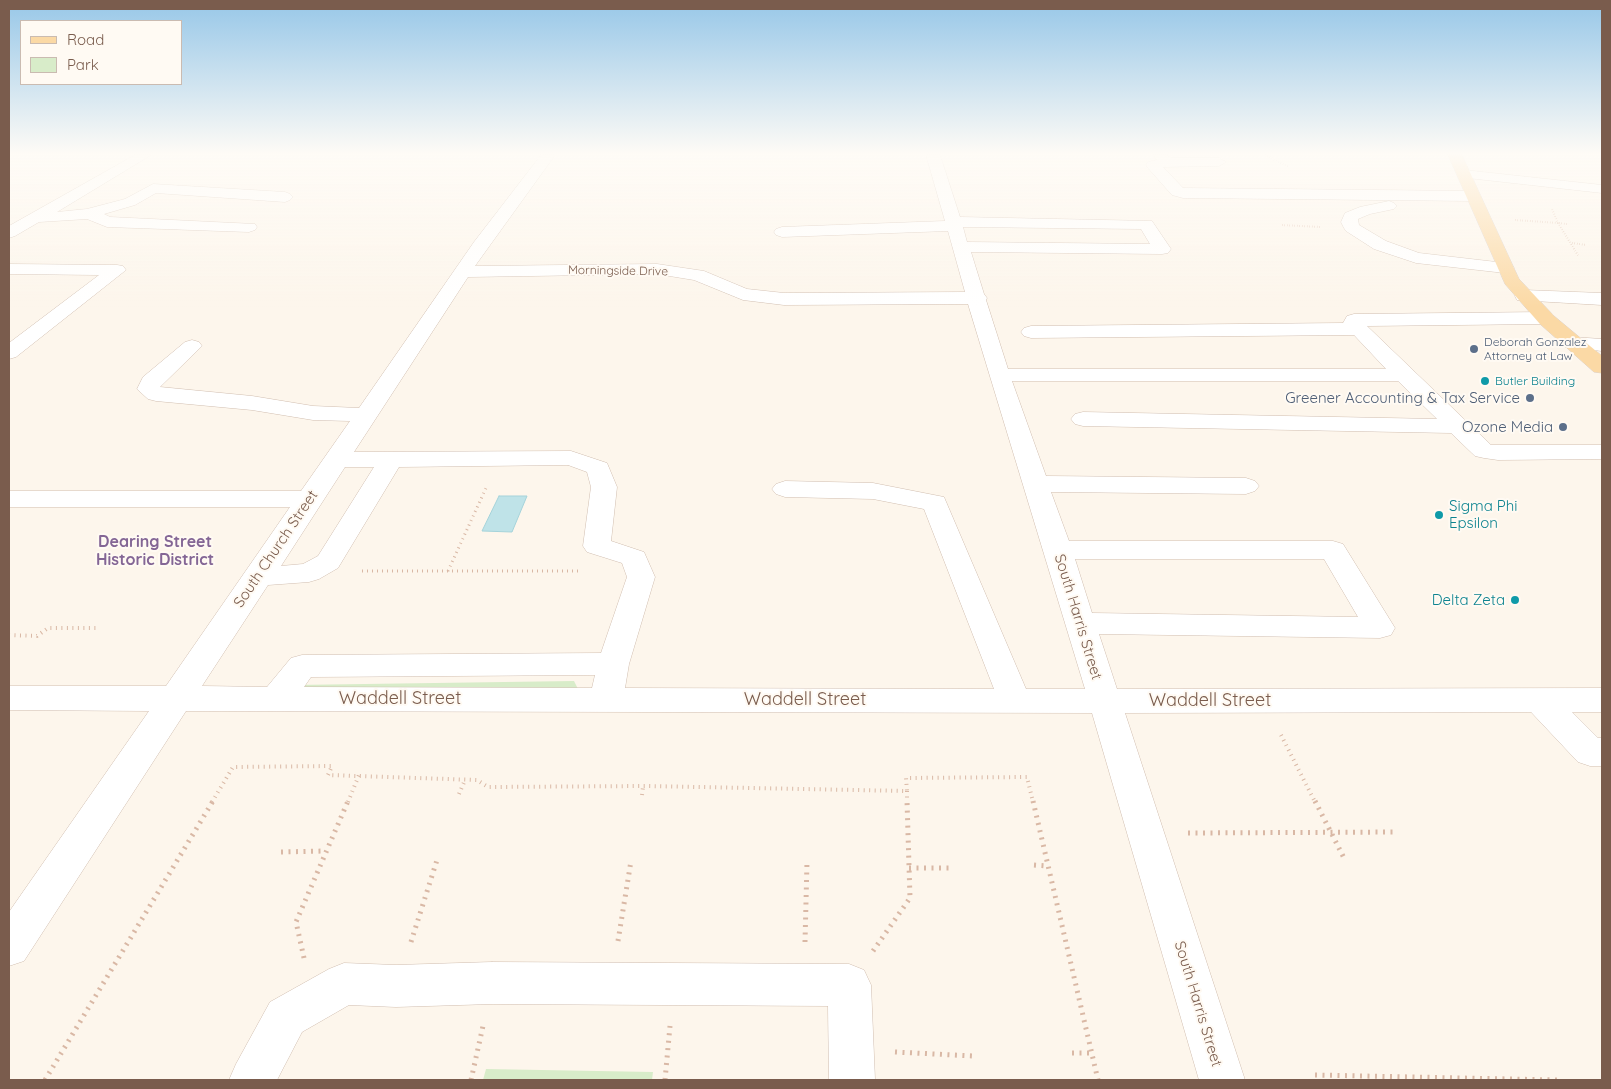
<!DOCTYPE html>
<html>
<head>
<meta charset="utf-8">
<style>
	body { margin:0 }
	#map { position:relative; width:1611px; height:1089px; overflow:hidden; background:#fdf6ec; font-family:Quicksand,sans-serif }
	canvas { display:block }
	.frame { position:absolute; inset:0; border:10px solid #7a5c4d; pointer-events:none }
	.legend { position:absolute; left:20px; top:20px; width:162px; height:65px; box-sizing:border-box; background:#fffaf3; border:1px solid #cabbb1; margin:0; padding:6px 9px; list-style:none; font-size:15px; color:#7a5c4d }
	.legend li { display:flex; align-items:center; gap:10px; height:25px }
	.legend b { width:25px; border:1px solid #cabbb1 }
</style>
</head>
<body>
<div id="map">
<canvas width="1611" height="1089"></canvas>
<div class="frame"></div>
<ul class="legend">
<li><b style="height:6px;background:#fbd9a5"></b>Road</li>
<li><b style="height:14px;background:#d8ecc9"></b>Park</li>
</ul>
</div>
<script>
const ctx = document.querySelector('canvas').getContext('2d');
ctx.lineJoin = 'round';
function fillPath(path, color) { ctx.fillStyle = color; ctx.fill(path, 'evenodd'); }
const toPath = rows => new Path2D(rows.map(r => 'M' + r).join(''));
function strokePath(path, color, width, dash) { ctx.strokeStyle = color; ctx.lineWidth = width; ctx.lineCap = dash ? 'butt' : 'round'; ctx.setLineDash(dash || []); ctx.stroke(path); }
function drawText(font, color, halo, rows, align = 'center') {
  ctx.font = font + ' Quicksand,sans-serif'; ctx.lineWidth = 4; ctx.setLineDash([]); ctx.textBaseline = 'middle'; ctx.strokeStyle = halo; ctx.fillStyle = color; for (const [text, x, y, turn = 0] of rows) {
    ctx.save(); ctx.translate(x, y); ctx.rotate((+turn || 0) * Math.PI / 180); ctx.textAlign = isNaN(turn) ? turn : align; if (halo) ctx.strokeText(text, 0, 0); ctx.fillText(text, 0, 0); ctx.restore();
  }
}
fillPath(toPath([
	[574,681,578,689,288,691,295,685],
	[486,1069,653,1072,652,1080,483,1080]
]), '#d8ecc9');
const water = toPath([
	[499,496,527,496,512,532,482,531,499,496]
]);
fillPath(water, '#bfe3e8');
strokePath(water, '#a5d3da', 1);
const minor = toPath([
	[135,155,151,155,57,212,87,209,125,199,153,184,285,192,290,194,293,197,290,200,285,202,156,193,135,205,104,214,110,217,255,224,257,227,255,230,249,232,107,227,87,219,39,222,15,236,9,238,9,226,135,155],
	[541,155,555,155,475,266,657,264,704,271,747,289,784,293,965,292,948,231,782,237,776,235,774,232,776,229,782,227,945,221,926,155,940,155,960,217,1152,221,1171,249,1168,253,1162,254,971,252,984,294,987,298,986,300,1008,369,1386,369,1354,335,1031,338,1024,336,1021,332,1024,328,1031,326,1343,323,1347,316,1354,314,1545,312,1552,314,1555,318,1552,322,1545,324,1367,326,1491,445,1602,445,1602,459,1498,460,1484,458,1475,456,1451,433,1083,426,1075,424,1071,419,1075,414,1083,412,1437,419,1398,381,1012,381,1046,476,1246,478,1255,481,1259,486,1255,491,1246,494,1051,492,1069,541,1333,541,1343,544,1395,628,1391,635,1380,638,1099,634,1117,689,1602,688,1602,712,1572,712,1598,738,1602,738,1602,766,1590,766,1578,762,1531,712,1125,713,1245,1080,1199,1080,1092,713,186,711,24,961,9,966,9,912,149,711,9,710,9,686,166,686,290,507,9,507,9,491,301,491,350,421,313,420,252,410,156,401,148,399,137,389,143,377,185,342,192,340,199,342,202,346,160,387,252,396,313,406,359,408,474,242,541,155],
	[963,227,1141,229,1150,244,967,242,963,227],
	[657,274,694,280,743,300,784,305,968,304,1085,689,1026,689,944,497,873,483,785,481,776,484,772,489,776,494,785,497,873,499,924,509,994,689,625,688,629,664,655,577,644,552,611,541,617,487,607,463,571,451,354,452,468,277,657,274],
	[568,465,587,472,591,487,583,546,587,552,622,563,627,577,601,653,302,655,291,658,267,687,202,686,268,585,309,582,319,579,338,568,399,467,568,465],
	[345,467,374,467,318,556,303,564,281,566,345,467],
	[1075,559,1324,559,1358,617,1092,613,1075,559],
	[595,675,592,688,304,687,311,677,595,675],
	[1153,155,1167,155,1171,158,1219,158,1226,162,1219,166,1163,167,1183,188,1473,191,1478,193,1481,196,1478,199,1473,201,1183,198,1172,195,1148,168,1146,165,1148,162,1157,160,1153,155],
	[1464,170,1602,185,1602,193,1459,177,1457,174,1459,171,1464,170],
	[1389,201,1394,203,1397,206,1394,209,1370,214,1358,219,1359,225,1386,241,1419,253,1505,263,1511,264,1514,268,1511,272,1505,273,1416,263,1374,249,1346,231,1344,228,1341,222,1345,213,1360,207,1389,201],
	[9,264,117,265,123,266,126,270,16,357,9,359,9,343,99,275,9,274,9,264],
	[1524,290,1602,293,1602,305,1517,300,1515,296,1517,292,1524,290],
	[1572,337,1602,339,1602,351,1565,347,1562,343,1565,339,1572,337],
	[492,962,849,964,864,970,871,985,875,1080,829,1080,828,1006,492,1004,396,1007,349,1005,302,1032,277,1080,229,1080,236,1064,270,1002,329,969,344,963,396,965,492,962]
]);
const major = toPath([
	[1448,155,1462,155,1519,279,1554,316,1602,356,1602,373,1594,372,1540,324,1505,284,1448,155]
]);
strokePath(minor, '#d1beb0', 1);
strokePath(major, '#dad1cd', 1);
strokePath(toPath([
	[1265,155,1289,167],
	[1515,220,1558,223,1552,209],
	[1558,223,1579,257],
	[1559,223,1567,224],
	[1282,225,1321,227],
	[1572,243,1586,245]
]), '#d9b8a5', 2, [0.5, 2]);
strokePath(toPath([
	[362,571,578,571],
	[448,571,486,488]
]), '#d9b8a5', 3, [1, 4]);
strokePath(toPath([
	[9,635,37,636,48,628,97,628],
	[1281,735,1315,802],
	[907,791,907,802],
	[459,794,465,780],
	[642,795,643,787],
	[212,802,233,767,332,766,328,775,477,780,488,787,647,786,907,791,906,778,1027,777,1033,802],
	[348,802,359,775]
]), '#d9b8a5', 4, [1, 4.5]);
strokePath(toPath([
	[1033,801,1098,1080],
	[1315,801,1344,858],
	[1188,833,1396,832],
	[281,852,325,851],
	[1034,865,1048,866],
	[909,868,951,868],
	[618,941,631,861],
	[411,942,437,860],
	[805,942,807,862],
	[873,951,910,898,907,801],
	[304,958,296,922,348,801],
	[895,1052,974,1056],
	[1072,1053,1092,1053],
	[1315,1075,1557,1080],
	[45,1080,213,801],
	[471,1080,483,1026],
	[665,1080,670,1026]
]), '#d9b8a5', 5, [2, 5.5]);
fillPath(minor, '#fff');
fillPath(major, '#fbd9a5');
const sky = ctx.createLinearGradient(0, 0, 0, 307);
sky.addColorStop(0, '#97c7e8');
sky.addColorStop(0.5, '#fefbf6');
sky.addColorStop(1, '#fefbf600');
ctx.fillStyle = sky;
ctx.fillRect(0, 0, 1611, 307);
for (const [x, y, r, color] of [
	[1474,349,5,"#5c6f8a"],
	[1485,381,5,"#0f9aa8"],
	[1530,398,5,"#5c6f8a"],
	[1563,427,5,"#5c6f8a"],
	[1439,515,5,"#0f9aa8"],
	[1515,600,5,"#0f9aa8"]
]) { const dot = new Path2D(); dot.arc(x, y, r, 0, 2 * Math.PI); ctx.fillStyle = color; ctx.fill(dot); strokePath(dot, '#fffaf3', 2); }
drawText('12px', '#7a5c4d', '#fffaf3', [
	["Morningside Drive",618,271,1]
]);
drawText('12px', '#4e5e75', '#fffaf3', [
	["Deborah Gonzalez",1484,342],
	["Attorney at Law",1484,356]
], 'left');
drawText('12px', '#0d838f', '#fffaf3', [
	["Butler Building",1495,381]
], 'left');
drawText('15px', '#4e5e75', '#fffaf3', [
	["Greener Accounting & Tax Service",1520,398],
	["Ozone Media",1553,427]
], 'right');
drawText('15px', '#0d838f', '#fffaf3', [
	["Sigma Phi",1449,506],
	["Epsilon",1449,523],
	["Delta Zeta",1505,600,"right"]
], 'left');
drawText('15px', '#7a5c4d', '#fffaf3', [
	["South Church Street",276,549,-56],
	["South Harris Street",1078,617,73],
	["South Harris Street",1198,1004,73]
]);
drawText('bold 16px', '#846695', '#fffaf3', [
	["Dearing Street",155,542],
	["Historic District",155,560]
]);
drawText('18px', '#7a5c4d', '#fffaf3', [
	["Waddell Street",400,699],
	["Waddell Street",805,700],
	["Waddell Street",1210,701]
]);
</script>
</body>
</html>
